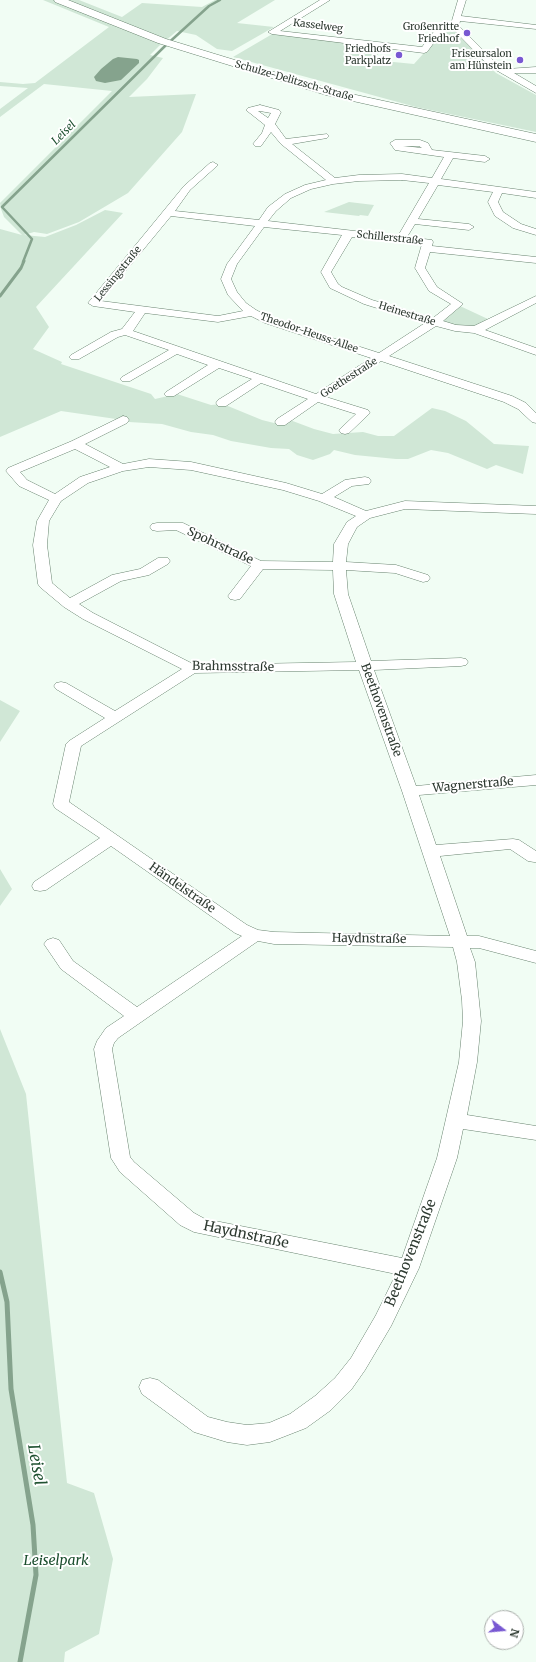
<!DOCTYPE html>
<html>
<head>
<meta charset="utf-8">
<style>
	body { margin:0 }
	#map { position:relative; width:536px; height:1662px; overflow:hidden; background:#f1fdf4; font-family:Merriweather,serif }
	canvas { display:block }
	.north { position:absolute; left:484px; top:1610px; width:40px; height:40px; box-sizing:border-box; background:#fff; border:1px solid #abb0ac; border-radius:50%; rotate:106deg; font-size:11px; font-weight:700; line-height:16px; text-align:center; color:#2d3930 }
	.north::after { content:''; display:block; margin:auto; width:14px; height:18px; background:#7858d2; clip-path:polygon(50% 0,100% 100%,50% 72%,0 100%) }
</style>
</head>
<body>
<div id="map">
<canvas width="536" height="1662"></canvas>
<div class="north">N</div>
</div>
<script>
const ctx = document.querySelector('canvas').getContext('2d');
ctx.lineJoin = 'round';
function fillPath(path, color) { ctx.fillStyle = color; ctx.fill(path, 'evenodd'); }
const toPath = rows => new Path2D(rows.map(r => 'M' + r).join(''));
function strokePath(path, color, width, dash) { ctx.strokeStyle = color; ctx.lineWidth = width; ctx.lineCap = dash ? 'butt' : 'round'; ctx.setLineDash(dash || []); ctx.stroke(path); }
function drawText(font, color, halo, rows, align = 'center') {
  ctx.font = font + ' Merriweather,serif'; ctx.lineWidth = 4; ctx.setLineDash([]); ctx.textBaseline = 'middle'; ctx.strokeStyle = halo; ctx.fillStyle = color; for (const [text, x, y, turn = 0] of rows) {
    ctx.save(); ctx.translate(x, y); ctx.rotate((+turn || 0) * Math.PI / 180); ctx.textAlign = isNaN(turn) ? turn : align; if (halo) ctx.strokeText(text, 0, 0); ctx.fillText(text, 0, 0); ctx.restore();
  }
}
fillPath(toPath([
	[43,0,79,0,122,17,142,3,202,7,215,0,275,0,237,23,274,27,232,51,217,49,196,35,177,31,159,46,150,55,163,58,147,79,129,97,196,94,182,132,128,193,79,222,47,234,34,232,24,235,45,237,76,225,105,210,123,213,36,307,49,327,33,349,62,362,61,364,151,394,155,399,177,394,211,405,223,404,262,420,274,423,290,420,314,429,333,434,363,432,378,436,394,436,432,408,445,411,466,421,494,444,529,446,523,474,496,465,487,469,448,453,431,450,408,459,396,459,355,455,334,450,330,454,313,460,297,455,289,449,271,448,231,441,213,435,191,432,162,424,129,422,123,420,61,411,0,437,0,229,22,235,4,217,1,209,0,203,112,91,44,84,0,117,0,109,28,88,0,86,0,82,23,84,35,83,109,27],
	[444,28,452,29,496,73,536,95,536,132,416,107,233,57,274,33,385,46,373,60,414,64,423,54,427,52],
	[349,202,374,205,368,216,360,215,359,216,324,212],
	[460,306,490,320,479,325,467,327,453,326,441,321],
	[0,700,20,711,0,742],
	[0,869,12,889,0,906],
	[0,1029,26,1094,67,1483,94,1493,113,1559,99,1634,65,1652,64,1662,0,1662]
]), '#d0e7d6');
fillPath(toPath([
	[118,57,137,59,139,60,139,63,121,80,105,83,96,81,94,77,101,69,113,59]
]), '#85a38d');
strokePath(toPath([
	[23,262,32,239,2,207,164,47,209,6,220,0]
]), '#85a38d', 2.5);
strokePath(toPath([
	[0,296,21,268,24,261]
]), '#85a38d', 3);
strokePath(toPath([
	[0,1272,7,1302,11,1389,33,1525,36,1575,20,1662]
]), '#85a38d', 5);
const minor = toPath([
	[320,0,330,0,280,31,422,47,439,25,451,24,458,0,466,0,461,16,536,25,536,29,460,21,459,26,495,62,507,69,536,67,536,73,514,73,536,86,536,93,489,66,453,29,444,29,427,52,424,53,272,34,268,32,320,0],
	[260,105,279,110,281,112,275,124,286,139,327,134,329,136,327,138,292,144,335,178,359,175,402,174,432,178,444,157,395,150,390,143,395,140,420,140,428,143,432,150,485,156,490,159,485,162,453,158,441,179,536,192,536,198,502,193,498,202,503,212,521,224,536,229,536,235,513,228,495,216,488,202,493,192,438,185,418,219,469,224,474,227,469,230,415,224,407,237,432,240,433,242,432,246,536,257,536,263,430,252,425,268,437,287,463,304,443,321,456,325,474,326,536,296,536,303,485,330,536,348,536,355,474,333,455,331,436,326,389,356,512,396,526,403,536,413,536,423,532,422,518,409,504,402,381,361,326,397,368,410,370,413,349,433,345,434,341,433,339,430,356,414,318,402,285,425,277,425,275,422,277,419,308,399,261,383,226,406,218,406,216,403,218,400,252,379,219,368,174,396,166,396,164,394,166,392,208,365,177,354,130,381,122,381,120,379,122,377,169,350,125,335,118,337,79,359,71,359,69,357,71,355,111,332,122,329,135,312,93,306,88,303,184,186,210,163,213,162,218,165,190,190,175,211,259,220,268,207,285,194,305,185,326,180,281,144,271,132,261,146,255,146,253,144,262,133,265,125,246,110,248,108,260,105],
	[258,111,260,111,271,113,268,118,258,111],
	[403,146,419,146,422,148,403,146],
	[402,180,429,183,398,236,268,221,276,211,291,198,311,189,333,184,359,181,402,180],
	[171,216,255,226,227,264,221,279,228,295,243,311,218,316,101,301,171,216],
	[264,227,342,235,321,272,330,288,364,304,425,323,379,353,273,319,256,310,246,303,237,292,231,279,237,264,264,227],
	[352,237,422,244,415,268,429,291,451,304,433,318,372,300,342,287,338,284,331,272,352,237],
	[145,313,218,322,251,316,265,323,371,358,316,394,133,331,145,313],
	[123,416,127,417,129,420,127,423,85,444,123,464,149,459,191,462,286,483,322,494,345,480,365,477,369,478,371,481,369,484,352,486,334,497,366,511,405,501,536,506,536,514,405,509,370,518,357,527,348,544,346,562,396,565,428,575,430,578,428,581,423,582,395,573,346,570,348,594,371,661,461,658,466,659,468,662,466,665,461,666,374,670,416,786,536,775,536,785,419,795,436,845,513,839,519,840,536,851,536,862,534,862,528,861,510,849,440,856,467,936,479,936,536,951,536,963,479,948,470,948,475,962,481,1021,477,1062,467,1115,536,1126,536,1140,463,1129,457,1158,419,1268,391,1326,365,1370,351,1390,331,1410,306,1428,270,1442,247,1445,227,1442,194,1432,142,1394,139,1387,142,1380,150,1378,158,1380,208,1417,227,1422,247,1425,269,1423,290,1414,315,1396,335,1378,351,1358,376,1315,396,1274,194,1232,180,1225,120,1172,111,1158,94,1049,97,1041,106,1028,124,1016,61,969,44,944,47,940,53,938,59,940,73,961,137,1007,242,936,235,933,111,846,46,890,40,891,34,890,32,886,34,882,100,838,55,808,53,804,66,744,69,741,105,718,56,689,54,686,56,683,61,682,66,683,115,711,182,669,83,619,64,607,40,587,38,584,33,545,37,521,49,500,19,486,6,471,8,468,72,441,123,416],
	[75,449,110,467,80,477,55,494,27,480,20,472,75,449],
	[149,467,191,470,283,490,319,501,356,516,347,522,334,544,333,562,261,561,183,523,157,523,152,524,150,527,152,530,157,531,176,530,251,566,228,596,230,599,235,600,240,599,263,569,333,570,334,594,356,662,195,665,93,613,79,604,121,581,149,575,168,564,170,561,168,558,158,558,140,569,112,575,70,598,52,583,47,545,49,521,61,501,88,483,123,471,149,467],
	[359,670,402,791,450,936,274,932,258,930,247,925,69,802,81,746,195,673,359,670],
	[258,941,274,944,453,947,457,962,462,1000,463,1021,459,1062,437,1158,402,1258,205,1219,194,1213,134,1162,130,1157,112,1049,114,1043,118,1038,258,941]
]);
const major = toPath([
	[54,0,68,0,166,39,333,90,536,134,536,142,326,95,158,43,55,2,54,0]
]);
strokePath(minor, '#68836f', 1);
strokePath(major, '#68836f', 1);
fillPath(minor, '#fff');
fillPath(major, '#fff');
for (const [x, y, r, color] of [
	[467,33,4,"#7858d2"],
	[399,55,4,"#7858d2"],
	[520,60,4,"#7858d2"]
]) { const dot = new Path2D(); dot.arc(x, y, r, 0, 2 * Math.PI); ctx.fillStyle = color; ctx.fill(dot); strokePath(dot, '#fff', 1.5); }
drawText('10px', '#2d3930', '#fff', [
	["Kasselweg",318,26,7],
	["Schulze-Delitzsch-Straße",294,81,16],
	["Schillerstraße",390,238,6],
	["Lessingstraße",118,274,-51],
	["Heinestraße",407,314,17],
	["Theodor-Heuss-Allee",309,333,19],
	["Goethestraße",349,378,-33]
]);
drawText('10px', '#2d3930', '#fff', [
	["Großenritte",459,27],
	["Friedhof",459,39],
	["Friedhofs",391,49],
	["Parkplatz",391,61],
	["Friseursalon",512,54],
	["am Hünstein",512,66]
], 'right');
drawText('italic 11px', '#205232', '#fff', [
	["Leisel",64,133,-45]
]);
drawText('12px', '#2d3930', '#fff', [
	["Spohrstraße",220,546,25],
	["Brahmsstraße",233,667,1],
	["Beethovenstraße",381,710,70],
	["Wagnerstraße",473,785,-5],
	["Händelstraße",182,888,35],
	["Haydnstraße",369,939,1]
]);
drawText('14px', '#2d3930', '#fff', [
	["Haydnstraße",246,1235,12],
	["Beethovenstraße",411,1253,-68]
]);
drawText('italic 14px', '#1b4e2e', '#fff', [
	["Leiselpark",56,1561]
]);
drawText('italic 16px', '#205232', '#fff', [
	["Leisel",36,1465,80]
]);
</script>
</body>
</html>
